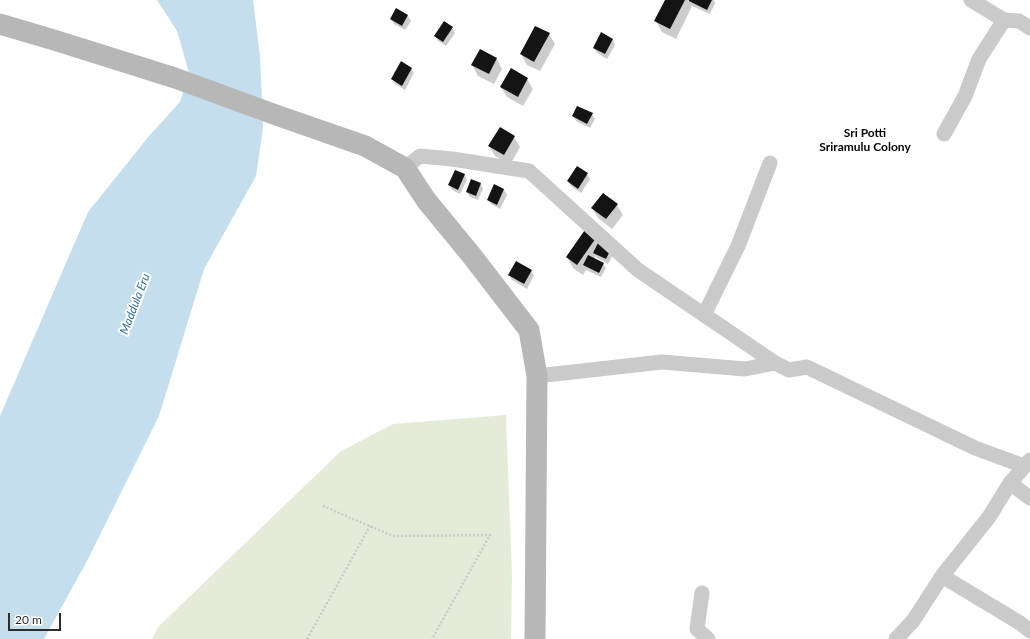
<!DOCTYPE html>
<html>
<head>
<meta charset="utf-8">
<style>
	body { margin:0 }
	#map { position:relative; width:1030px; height:639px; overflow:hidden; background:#fff; font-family:Lato,sans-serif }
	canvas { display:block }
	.scale { position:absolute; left:8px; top:613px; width:53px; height:18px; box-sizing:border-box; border:2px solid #2d2d2d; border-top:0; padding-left:5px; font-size:12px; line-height:14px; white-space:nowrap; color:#2d2d2d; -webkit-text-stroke:3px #fff; paint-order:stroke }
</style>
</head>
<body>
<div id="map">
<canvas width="1030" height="639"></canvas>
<div class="scale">20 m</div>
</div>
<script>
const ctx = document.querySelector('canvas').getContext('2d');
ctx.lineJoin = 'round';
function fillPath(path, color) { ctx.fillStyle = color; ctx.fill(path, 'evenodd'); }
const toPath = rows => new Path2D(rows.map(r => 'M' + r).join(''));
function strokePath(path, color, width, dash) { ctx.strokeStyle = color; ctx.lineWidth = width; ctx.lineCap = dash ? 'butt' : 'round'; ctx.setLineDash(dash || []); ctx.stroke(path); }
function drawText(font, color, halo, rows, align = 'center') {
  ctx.font = font + ' Lato,sans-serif'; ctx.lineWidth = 4; ctx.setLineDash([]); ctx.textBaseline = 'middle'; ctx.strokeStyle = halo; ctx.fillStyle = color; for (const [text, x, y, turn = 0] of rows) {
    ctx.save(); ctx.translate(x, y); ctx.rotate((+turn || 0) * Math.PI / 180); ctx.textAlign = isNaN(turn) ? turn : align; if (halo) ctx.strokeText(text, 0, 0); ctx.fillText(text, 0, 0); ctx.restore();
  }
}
fillPath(toPath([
	[506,415,512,575,511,639,152,639,158,627,341,451,393,424]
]), '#e4ecd9');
fillPath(toPath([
	[157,0,253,0,260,56,263,128,256,176,204,269,159,416,87,561,44,639,0,639,0,416,88,212,149,136,180,102,189,73,177,31]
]), '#c4deed');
fillPath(toPath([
	[667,0,714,0,715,3,710,14,692,6,676,39,662,32,656,21],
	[397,10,408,16,411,21,405,30,394,24,391,19],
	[452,28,455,33,446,46,438,41,435,36],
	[549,34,555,44,540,71,527,65,521,54],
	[602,34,613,40,615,45,607,59,597,53,594,48],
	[497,59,502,69,494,84,478,76,472,65],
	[411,68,414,73,405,90,395,84,392,79],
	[527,79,533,89,523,106,507,97,501,87],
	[592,114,595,119,590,128,576,121,573,116],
	[514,137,520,147,510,165,495,156,489,146],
	[577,167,587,174,590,179,581,193,571,186,568,181],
	[456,171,465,175,467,180,460,194,452,190,449,185],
	[472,180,481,184,483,189,478,200,470,197,467,192],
	[494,186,504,190,507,195,500,209,491,204,488,200],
	[617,205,623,215,612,229,598,218,592,208],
	[587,229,616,249,608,264,597,258,596,256,594,259,603,264,606,268,601,277,586,270,583,275,573,268,567,257],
	[531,271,534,275,527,289,512,280,509,275]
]), '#0003');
fillPath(toPath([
	[665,0,685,0,670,29,654,21],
	[689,0,712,0,707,10,689,1],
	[396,8,408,15,402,26,390,19],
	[444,21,453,27,443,42,434,36],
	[535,26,550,33,534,62,520,54],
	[601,32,613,39,605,54,593,48],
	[480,49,497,58,489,74,471,65],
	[401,61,412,68,402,86,391,79],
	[511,68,528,78,518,97,500,87],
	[577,106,593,113,587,124,572,116],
	[500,127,515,136,504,155,488,146],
	[577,166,588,173,578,189,567,181],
	[455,170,465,174,458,190,448,185],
	[471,179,481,183,476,196,466,192],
	[494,184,504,189,497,205,487,200],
	[603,193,618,204,606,219,591,208],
	[587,227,598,235,577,265,566,257],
	[601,237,614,243,606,259,593,253],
	[588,255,604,263,599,273,583,265],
	[516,261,532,270,524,284,508,275]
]), '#141414');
strokePath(toPath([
	[323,506,393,536,490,535,432,639],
	[307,639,370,526]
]), '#cacaca', 2.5, [2, 2]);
strokePath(toPath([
	[971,0,1004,20,1019,21,1030,28],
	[944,134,965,96,979,59,1004,20],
	[405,168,420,156,452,159,529,171,638,270,775,363,789,370,807,367,975,448,1024,466],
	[704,315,738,246,770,163],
	[537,376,662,362,745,369,775,363],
	[1010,483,1030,498],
	[942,576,1020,623,1030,631],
	[702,593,697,629,708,639],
	[896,639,913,621,942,576,989,517,1010,483,1030,460]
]), '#cacaca', 15);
strokePath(toPath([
	[0,24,54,40,175,78,276,115,365,146,405,168,426,200,472,256,529,330,537,376,535,639]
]), '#b7b7b7', 21);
drawText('bold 12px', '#000', '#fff', [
	["Sri Potti",865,133],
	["Sriramulu Colony",865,147]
]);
drawText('italic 12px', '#367293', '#fff', [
	["Maddula Eru",135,304,-69]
]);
</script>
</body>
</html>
